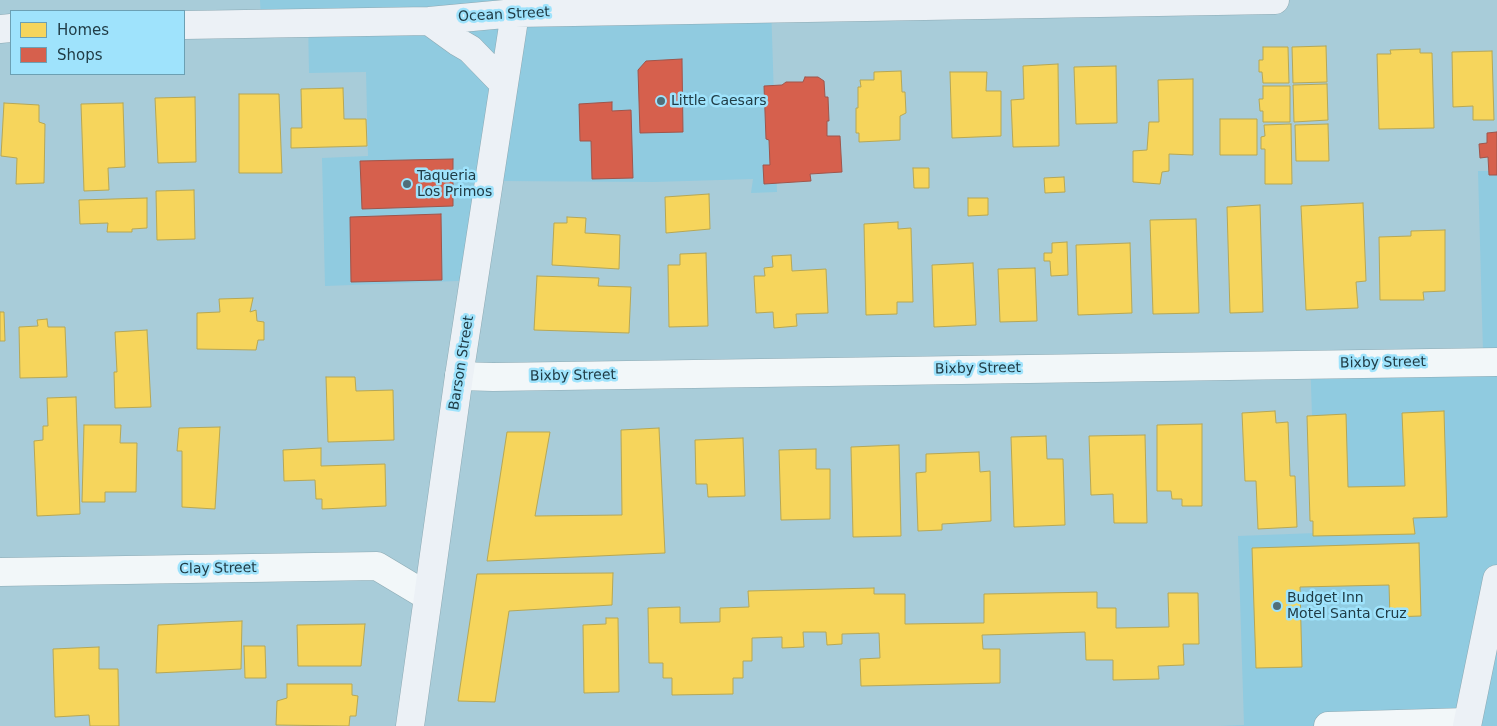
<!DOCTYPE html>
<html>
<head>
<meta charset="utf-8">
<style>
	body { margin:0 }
	#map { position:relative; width:1497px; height:726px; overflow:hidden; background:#a8ccd9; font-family:"DejaVu Sans",sans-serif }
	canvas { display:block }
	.legend { position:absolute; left:10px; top:10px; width:175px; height:65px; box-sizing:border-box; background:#9fe3fc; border:1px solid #6ca0b3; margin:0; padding:6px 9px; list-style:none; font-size:15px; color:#203c46 }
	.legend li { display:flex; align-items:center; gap:10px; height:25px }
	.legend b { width:25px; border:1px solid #6ca0b3 }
</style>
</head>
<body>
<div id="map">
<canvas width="1497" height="726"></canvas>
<ul class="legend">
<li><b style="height:14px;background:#f6d55c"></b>Homes</li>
<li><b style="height:14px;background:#d6604d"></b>Shops</li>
</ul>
</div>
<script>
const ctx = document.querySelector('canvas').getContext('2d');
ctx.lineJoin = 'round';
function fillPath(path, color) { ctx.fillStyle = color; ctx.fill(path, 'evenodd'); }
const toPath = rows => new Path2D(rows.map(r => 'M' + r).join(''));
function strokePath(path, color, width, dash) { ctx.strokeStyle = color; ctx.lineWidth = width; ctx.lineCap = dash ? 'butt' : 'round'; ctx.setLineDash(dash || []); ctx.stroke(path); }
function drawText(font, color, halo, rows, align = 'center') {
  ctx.font = font + ' "DejaVu Sans",sans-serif'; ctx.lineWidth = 5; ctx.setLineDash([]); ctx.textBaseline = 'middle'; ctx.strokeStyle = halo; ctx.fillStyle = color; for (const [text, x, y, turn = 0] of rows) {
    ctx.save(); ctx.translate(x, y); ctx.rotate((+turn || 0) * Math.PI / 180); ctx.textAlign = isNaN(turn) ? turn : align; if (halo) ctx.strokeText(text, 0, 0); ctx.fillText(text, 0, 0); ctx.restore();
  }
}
fillPath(toPath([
	[260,0,816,0,771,4,777,192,751,193,753,179,654,182,499,181,484,280,325,286,322,158,368,156,366,72,309,73,308,19,261,20],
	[1478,171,1497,171,1497,726,1219,726,1244,725,1238,536,1316,533,1310,357,1483,352]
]), '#90cbe0');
const homes = toPath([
	[1326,46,1327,82,1293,83,1292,47,1326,46],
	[1263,47,1288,47,1289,83,1263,83,1262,72,1259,72,1259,60,1263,60,1263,47],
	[1420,49,1420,53,1432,53,1434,128,1379,129,1377,54,1391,54,1390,50,1420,49],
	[1492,51,1494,120,1473,120,1473,106,1453,107,1452,52,1492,51],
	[1058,64,1059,146,1013,147,1011,100,1024,99,1023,66,1058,64],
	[1116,66,1117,123,1076,124,1074,67,1116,66],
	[901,71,902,92,905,92,906,113,900,116,900,140,859,142,859,133,856,133,856,108,858,108,858,87,861,87,860,80,874,80,874,72,901,71],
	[950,72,987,72,986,91,1001,91,1001,136,952,138,950,72],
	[1193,79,1193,155,1169,154,1169,171,1162,172,1160,184,1133,182,1133,151,1147,150,1149,122,1159,122,1158,80,1193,79],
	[1327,84,1328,120,1294,122,1293,85,1327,84],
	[1263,86,1290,86,1290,122,1263,122,1263,111,1260,111,1259,99,1263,99,1263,86],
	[343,88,344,119,366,119,367,146,291,148,291,128,302,128,301,89,343,88],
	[239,94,279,94,282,173,239,173,239,94],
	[195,97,196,162,158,163,155,98,195,97],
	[4,103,39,105,39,122,45,124,44,183,16,184,17,158,1,156,4,103],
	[123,103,125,167,108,168,109,190,84,191,81,104,123,103],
	[1220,119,1257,119,1257,155,1220,155,1220,119],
	[1291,124,1292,184,1265,184,1265,149,1261,149,1261,137,1265,136,1264,125,1291,124],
	[1328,124,1329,161,1296,161,1295,125,1328,124],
	[913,168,929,168,929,188,914,188,913,168],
	[1064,177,1065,192,1045,193,1044,178,1064,177],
	[194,190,195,239,157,240,156,191,194,190],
	[709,194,710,229,666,233,665,197,709,194],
	[147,198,147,228,132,229,132,232,107,232,108,223,80,224,79,200,147,198],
	[968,198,988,198,988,215,968,216,968,198],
	[1363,203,1366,281,1356,282,1358,308,1306,310,1301,206,1363,203],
	[1260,205,1263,312,1230,313,1227,207,1260,205],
	[567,217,586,218,585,233,620,235,619,269,552,265,554,223,567,223,567,217],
	[1196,219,1199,313,1153,314,1150,220,1196,219],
	[898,222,898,229,911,228,913,302,897,302,897,314,866,315,864,224,898,222],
	[1445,230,1445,291,1423,292,1424,300,1380,300,1379,237,1411,236,1411,231,1445,230],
	[1067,242,1068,275,1051,276,1050,261,1044,261,1044,253,1052,253,1052,243,1067,242],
	[1130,243,1132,313,1078,315,1076,245,1130,243],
	[706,253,708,326,669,327,668,265,680,265,680,254,706,253],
	[791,255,792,271,826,269,828,313,796,314,797,326,774,328,773,312,756,313,754,276,765,276,764,268,773,267,772,256,791,255],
	[973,263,976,325,934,327,932,265,973,263],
	[1035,268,1037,321,1000,322,998,269,1035,268],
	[537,276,599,278,598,286,631,287,629,333,534,330,537,276],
	[253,298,250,312,256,310,257,321,264,322,264,340,258,340,256,350,197,349,197,313,220,312,219,299,253,298],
	[0,312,4,312,5,341,0,341,0,312],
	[47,319,48,327,65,327,67,377,20,378,19,327,38,326,37,320,47,319],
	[147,330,151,407,115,408,114,372,117,372,115,332,147,330],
	[326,377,355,377,356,391,393,390,394,440,328,442,326,377],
	[76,397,80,514,37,516,34,441,43,440,43,426,48,426,47,398,76,397],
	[1275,411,1276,423,1288,422,1290,476,1295,476,1297,527,1258,529,1256,481,1245,481,1242,413,1275,411],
	[1444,411,1447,517,1413,518,1415,534,1313,536,1313,521,1310,521,1307,416,1346,414,1348,487,1405,486,1402,413,1444,411],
	[1202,424,1202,506,1182,506,1182,499,1172,499,1171,491,1157,491,1157,425,1202,424],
	[84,425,121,425,120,443,137,443,136,492,105,492,105,502,82,502,84,425],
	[220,427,215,509,182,507,182,451,177,451,179,428,220,427],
	[659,428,665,553,487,561,507,432,550,432,535,516,622,515,621,430,659,428],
	[1145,435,1147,523,1114,523,1113,494,1091,495,1089,436,1145,435],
	[1046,436,1047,459,1063,459,1065,525,1014,527,1011,437,1046,436],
	[743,438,745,496,708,497,707,484,696,484,695,440,743,438],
	[899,445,901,536,853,537,851,447,899,445],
	[321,448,321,466,385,464,386,506,322,509,322,499,316,499,315,480,284,481,283,450,321,448],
	[816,449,816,469,830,469,830,519,781,520,779,450,816,449],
	[979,452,980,472,990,471,991,521,942,524,942,530,918,531,916,473,926,472,926,454,979,452],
	[1419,543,1421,616,1390,617,1389,585,1300,587,1302,667,1256,668,1252,548,1419,543],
	[613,573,612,605,509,611,495,702,458,701,477,574,613,573],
	[874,588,874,594,905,594,905,624,984,623,984,594,1097,592,1097,608,1116,608,1116,628,1169,627,1168,593,1198,593,1199,644,1183,644,1184,665,1158,666,1159,679,1113,680,1113,660,1086,660,1085,632,982,635,983,649,1000,649,1000,683,861,686,860,659,880,658,879,633,842,634,842,644,827,645,826,632,803,632,804,647,782,648,782,637,752,638,752,661,743,661,743,678,733,678,733,694,672,695,672,678,663,678,663,663,649,663,648,608,680,607,680,623,720,622,720,608,749,607,748,591,874,588],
	[606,618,618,618,619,692,584,693,583,625,606,624,606,618],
	[242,621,241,669,156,673,158,625,242,621],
	[365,624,361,666,298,666,297,625,365,624],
	[244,646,265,646,266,678,245,678,244,646],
	[99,647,99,669,118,669,119,726,90,726,89,715,55,717,53,649,99,647],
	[287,684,352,684,352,695,358,696,356,716,350,716,349,726,276,725,277,701,287,698,287,684]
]);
fillPath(homes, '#f6d55c');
strokePath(homes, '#b6a755', 1);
const shops = toPath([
	[682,59,683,132,640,133,638,70,646,61,682,59],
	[805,77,818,77,824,81,825,97,828,97,829,121,827,121,827,136,840,136,842,172,810,174,811,181,764,184,763,165,770,165,769,140,766,139,764,86,782,85,786,82,803,82,805,77],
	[612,102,612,111,631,110,633,178,592,179,591,141,580,141,579,104,612,102],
	[1497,132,1497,175,1489,175,1488,157,1480,158,1479,144,1487,143,1487,133,1497,132],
	[453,159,453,206,362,209,360,161,453,159],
	[441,214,442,280,351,282,350,217,441,214]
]);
fillPath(shops, '#d6604d');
strokePath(shops, '#9f554b', 1);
const street = toPath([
	[459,376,493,377,1497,362],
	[0,572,377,566,427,596],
	[1328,726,1467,722]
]);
const secondary = toPath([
	[429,21,458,42,470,49,503,83],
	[184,25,429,21,515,13,1275,0],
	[0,29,11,28],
	[410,726,459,376,515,13],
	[1467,726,1497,579]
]);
strokePath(street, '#8ca9b3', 29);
strokePath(secondary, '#8ca9b3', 29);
strokePath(street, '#f2f7f9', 28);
strokePath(secondary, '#ecf1f6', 28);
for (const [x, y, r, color] of [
	[661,101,5,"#506e79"],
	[407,184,5,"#506e79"],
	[1277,606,5,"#506e79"]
]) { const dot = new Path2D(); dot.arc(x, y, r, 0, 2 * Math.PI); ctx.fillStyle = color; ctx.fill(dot); strokePath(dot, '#9fe3fc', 2); }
drawText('14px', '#203c46', '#9fe3fc', [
	["Ocean Street",504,15,-3],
	["Barson Street",462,363,-81],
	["Bixby Street",1383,363,-1],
	["Bixby Street",978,369,-1],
	["Bixby Street",573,376,-1],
	["Clay Street",218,569,-1]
]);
drawText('14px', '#203c46', '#9fe3fc', [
	["Little Caesars",671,101],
	["Taqueria",417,176],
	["Los Primos",417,192],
	["Budget Inn",1287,598],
	["Motel Santa Cruz",1287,614]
], 'left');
</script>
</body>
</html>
